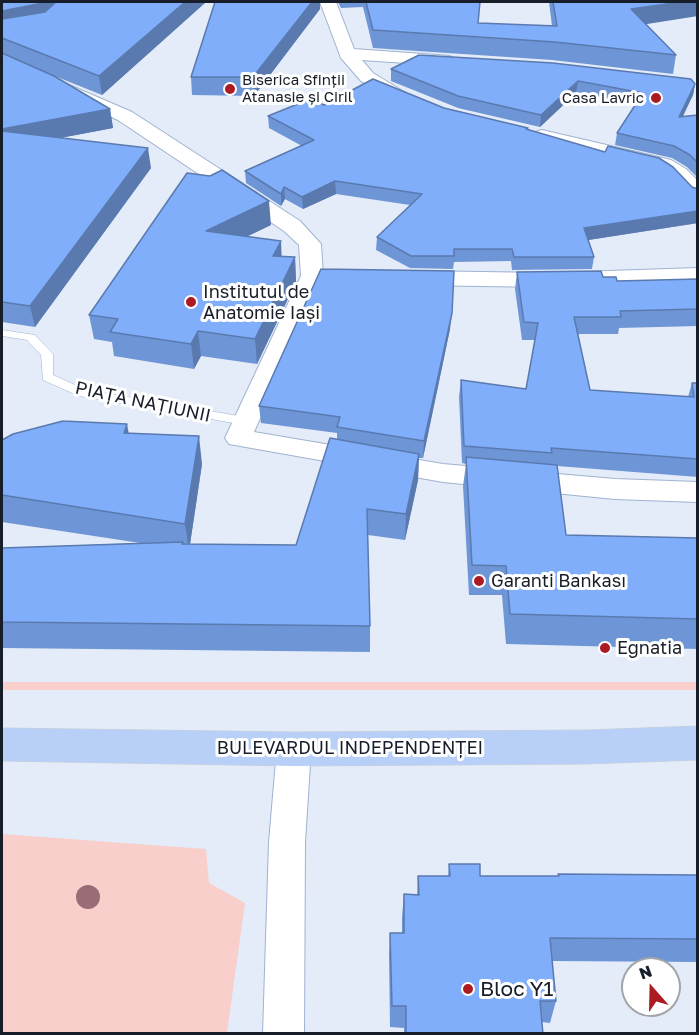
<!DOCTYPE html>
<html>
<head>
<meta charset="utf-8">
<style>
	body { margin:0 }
	#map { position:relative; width:699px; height:1035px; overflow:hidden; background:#e4ecf9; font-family:"Golos Text",sans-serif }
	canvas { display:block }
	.frame { position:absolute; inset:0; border:3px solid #171e29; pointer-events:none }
	.north { position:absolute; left:621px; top:957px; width:60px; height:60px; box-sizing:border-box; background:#fff; border:2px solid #a2a5a9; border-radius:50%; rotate:340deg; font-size:16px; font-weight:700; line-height:24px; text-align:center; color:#171e29 }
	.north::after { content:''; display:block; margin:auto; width:21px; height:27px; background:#ad1b22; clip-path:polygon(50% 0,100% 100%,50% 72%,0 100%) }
</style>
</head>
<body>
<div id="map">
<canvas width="699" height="1035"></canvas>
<div class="frame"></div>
<div class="north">N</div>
</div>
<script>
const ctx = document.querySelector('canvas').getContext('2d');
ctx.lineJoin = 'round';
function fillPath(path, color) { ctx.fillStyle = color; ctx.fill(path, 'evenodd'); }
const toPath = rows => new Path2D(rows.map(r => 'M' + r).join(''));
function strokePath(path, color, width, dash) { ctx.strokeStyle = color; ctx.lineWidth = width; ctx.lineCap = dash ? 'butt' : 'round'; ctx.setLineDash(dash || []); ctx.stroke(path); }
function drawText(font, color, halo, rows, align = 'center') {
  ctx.font = font + ' "Golos Text",sans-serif'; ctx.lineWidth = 6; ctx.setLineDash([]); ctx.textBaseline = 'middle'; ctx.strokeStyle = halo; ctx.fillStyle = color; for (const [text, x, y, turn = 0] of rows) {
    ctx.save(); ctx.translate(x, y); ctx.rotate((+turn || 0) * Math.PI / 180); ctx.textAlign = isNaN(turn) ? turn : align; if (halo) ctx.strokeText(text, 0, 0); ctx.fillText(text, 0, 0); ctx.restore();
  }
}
fillPath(toPath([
	[2,682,697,682,698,690,2,690],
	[2,834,206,849,209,883,245,903,227,1033,2,1033]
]), '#f8cfcb');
const lane = toPath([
	[2,330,35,335,53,354,53,375,86,390,245,417,251,421,245,425,79,396,43,380,41,355,27,340,2,336,2,330]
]);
const street = toPath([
	[320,2,336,2,354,49,450,56,459,61,450,66,362,60,373,73,414,98,411,102,399,102,361,81,341,58,320,2],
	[2,56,132,112,300,221,321,244,323,276,254,432,443,464,615,479,698,482,698,502,615,499,443,482,229,444,225,438,301,276,299,245,284,231,118,120,2,67,2,56],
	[542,130,671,160,686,169,698,181,698,200,691,198,672,177,657,168,535,140,532,136,535,132,542,130],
	[698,268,698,282,548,287,415,285,407,283,404,278,407,273,415,271,548,273,698,268],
	[294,735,306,739,311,749,305,842,304,1034,263,1034,269,842,277,749,282,739,294,735]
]);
const primary = toPath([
	[698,726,698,760,586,764,294,766,2,761,2,728,294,732,586,730,698,726]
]);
strokePath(lane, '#9fb3d1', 1);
strokePath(street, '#9fb3d1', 2);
strokePath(primary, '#ccced0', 1);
fillPath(lane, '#fff');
fillPath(street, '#fff');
fillPath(primary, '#b8d0f7');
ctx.fillStyle = '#9a6c76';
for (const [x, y] of [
	[88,897]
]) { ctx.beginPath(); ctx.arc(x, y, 12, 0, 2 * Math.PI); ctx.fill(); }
fillPath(toPath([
	[2,2,206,2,102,95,52,75,110,109,113,128,60,138,151,168,35,327,2,322],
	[215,2,320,2,320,9,254,96,192,95,191,77],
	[338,2,480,2,478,23,552,26,549,2,698,2,646,24,676,55,673,74,552,60,373,48,363,7,341,8],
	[391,69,695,84,693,95,682,116,698,115,698,178,687,167,672,158,615,145,617,133,636,104,576,93,540,127,458,108,391,81],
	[324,105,444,108,528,130,698,189,698,223,588,240,594,257,592,269,512,270,511,261,454,262,453,269,410,268,376,250,377,237,410,205,336,194,303,209,285,199,281,206,246,183,245,171,302,146,269,128,268,116],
	[187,173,271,225,247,236,282,257,295,257,296,282,257,364,201,356,194,369,114,356,112,342,94,339,89,315],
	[517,272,603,277,617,281,698,279,698,326,619,328,618,334,578,334,590,390,688,397,692,383,698,383,698,477,557,466,566,535,698,538,698,649,506,644,502,595,469,595,463,486,466,464,462,463,459,397,461,380,526,389,535,340,522,340,515,289],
	[450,329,423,458,419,458,418,480,405,540,368,535,370,626,370,652,2,648,2,548,140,543,2,522,2,440,129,434,202,464,190,544,296,545,337,440,337,433,261,423,259,406],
	[449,864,480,876,558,876,558,874,698,875,698,962,552,961,556,1001,550,1023,542,1022,543,1034,404,1034,404,1028,390,1027,389,955,390,933,402,933,402,917,404,894,417,895,418,876,448,876]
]), '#6e96d7');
fillPath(toPath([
	[41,2,56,2,41,22,2,29,2,11],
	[185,2,206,2,102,95,99,76],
	[312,2,320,2,320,9,254,96,253,77],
	[681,2,698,2,698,16,628,27,631,9],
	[578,81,576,93,540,127,541,115],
	[695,84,693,95,677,129,679,117],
	[110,109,113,128,2,149,2,129],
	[148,148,151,168,35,327,30,306],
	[335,181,336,194,303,209,302,197],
	[284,187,285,199,281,206,281,194],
	[269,201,271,225,209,255,206,231],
	[698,211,698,223,582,241,584,228],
	[281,241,282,265,273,256],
	[295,257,296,282,257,364,255,339],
	[452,313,450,329,423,458,424,441],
	[198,331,201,356,194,369,191,344],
	[127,424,132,451,124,433],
	[199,436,202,464,189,551,185,524],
	[419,454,418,480,405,540,406,514]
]), '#5a7aaf');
const building = toPath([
	[2,2,41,2,38,4,2,11,2,2],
	[56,2,185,2,99,76,2,38,2,19,45,12,56,2],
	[215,2,312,2,253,77,191,77,215,2],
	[366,2,480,2,478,23,557,26,553,2,681,2,631,9,676,55,555,42,373,30,366,2],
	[2,53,54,76,110,109,2,129,2,53],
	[419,55,553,63,691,79,695,84,679,117,698,115,698,163,690,155,674,146,617,133,643,93,578,81,541,115,458,96,391,69,419,55],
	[373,79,444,108,528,128,526,129,605,152,608,146,659,158,673,167,692,187,698,189,698,211,584,228,594,257,514,257,512,249,454,249,454,256,411,256,377,237,422,194,335,181,302,197,284,187,281,194,245,171,314,140,268,116,310,99,324,105,373,79],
	[2,131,148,148,30,306,2,302,2,131],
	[222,170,269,201,206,231,281,241,273,256,295,257,255,339,198,331,191,344,110,332,118,319,89,315,187,173,210,176,222,170],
	[321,269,454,271,452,313,424,441,337,427,340,417,259,406,321,269],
	[601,271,603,277,616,277,617,281,698,279,698,309,620,311,621,317,574,317,590,390,694,397,692,383,698,383,698,459,551,448,552,453,464,446,461,380,526,389,538,323,524,322,517,272,601,271],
	[63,421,127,424,124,433,199,436,185,524,2,495,2,440,13,434,63,421],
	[330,438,419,454,406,514,367,509,370,626,2,622,2,548,183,542,182,544,296,545,330,438],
	[466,457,557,465,566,535,698,538,698,619,510,614,506,566,472,565,466,457],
	[449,864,480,864,480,876,559,876,558,874,698,875,698,939,550,938,556,1001,540,1001,543,1034,406,1034,406,1006,392,1006,390,933,404,933,404,894,419,895,418,876,450,876,449,864]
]);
fillPath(building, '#80aefa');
strokePath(building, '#5a7aaf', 1.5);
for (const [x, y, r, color] of [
	[230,89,6,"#ad1b22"],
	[656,98,6,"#ad1b22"],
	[191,302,6,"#ad1b22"],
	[479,581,6,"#ad1b22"],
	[605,648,6,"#ad1b22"],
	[468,989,6,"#ad1b22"]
]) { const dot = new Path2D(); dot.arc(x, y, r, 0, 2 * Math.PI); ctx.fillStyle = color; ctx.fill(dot); strokePath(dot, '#fff', 2); }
drawText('15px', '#171e29', '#fff', [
	["Biserica Sfinții",242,80],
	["Atanasie și Ciril",242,97],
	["Casa Lavric",644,98,"right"]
], 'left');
drawText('18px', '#171e29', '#fff', [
	["Institutul de",203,292],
	["Anatomie Iași",203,313],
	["Garanti Bankası",491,581],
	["Egnatia",617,648]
], 'left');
drawText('18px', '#171e29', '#fff', [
	["PIAȚA NAȚIUNII",143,402,12],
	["BULEVARDUL INDEPENDENȚEI",350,748]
]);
drawText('21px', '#171e29', '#fff', [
	["Bloc Y1",480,989]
], 'left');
</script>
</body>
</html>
